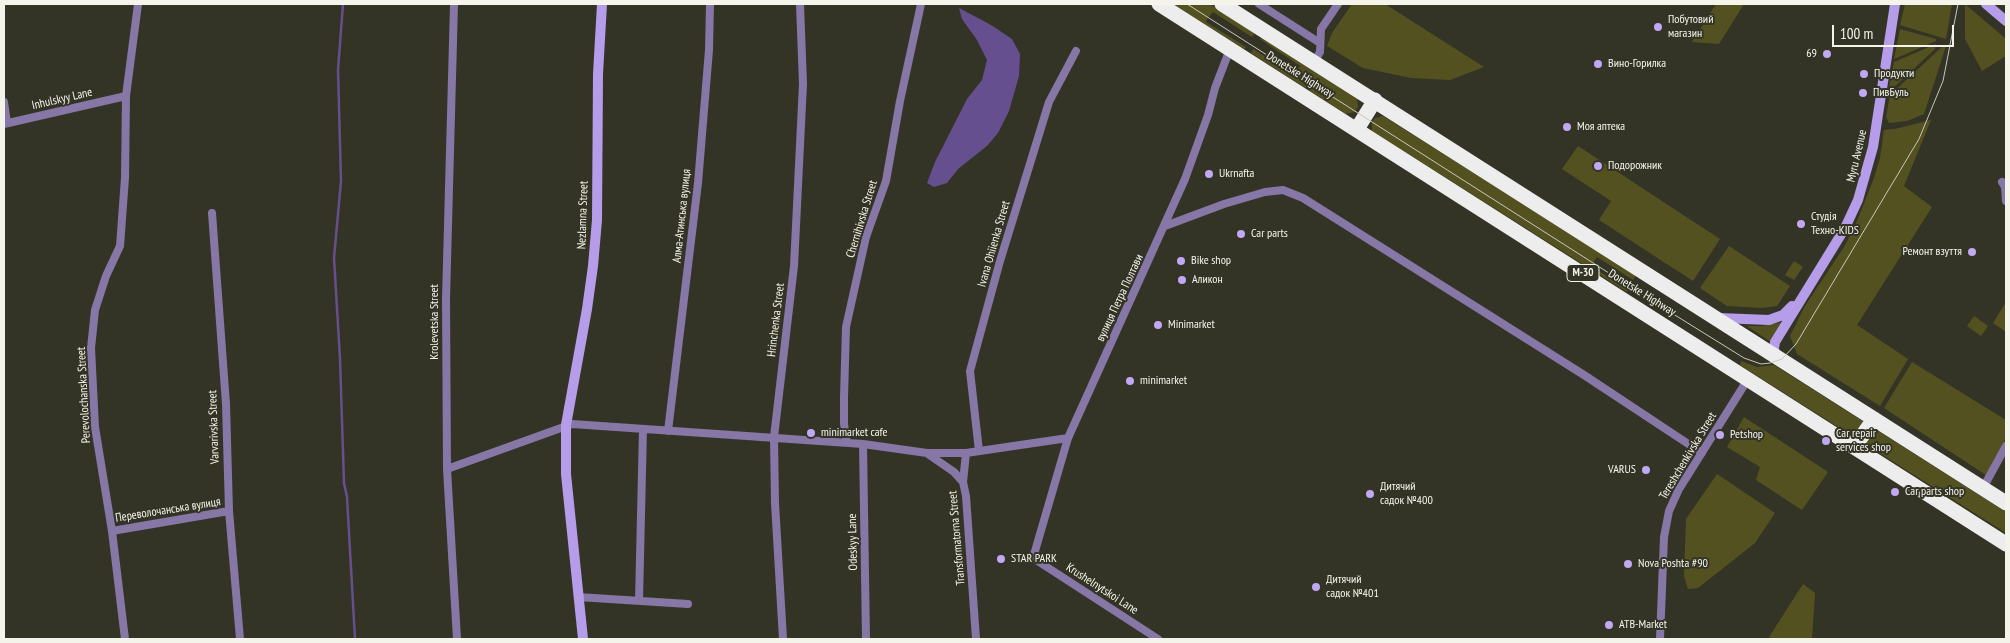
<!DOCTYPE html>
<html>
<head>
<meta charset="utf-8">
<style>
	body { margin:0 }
	#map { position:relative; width:2010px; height:643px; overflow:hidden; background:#343426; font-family:"PT Sans Narrow",sans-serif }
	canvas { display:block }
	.frame { position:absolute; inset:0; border:5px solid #f4f4eb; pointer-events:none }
	.scale { position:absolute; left:1832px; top:25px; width:122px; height:22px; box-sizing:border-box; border:2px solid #f4f4eb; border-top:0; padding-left:6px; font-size:15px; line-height:18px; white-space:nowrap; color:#f4f4eb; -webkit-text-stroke:4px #343426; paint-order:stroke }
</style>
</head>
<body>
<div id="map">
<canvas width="2010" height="643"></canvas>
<div class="frame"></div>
<div class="scale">100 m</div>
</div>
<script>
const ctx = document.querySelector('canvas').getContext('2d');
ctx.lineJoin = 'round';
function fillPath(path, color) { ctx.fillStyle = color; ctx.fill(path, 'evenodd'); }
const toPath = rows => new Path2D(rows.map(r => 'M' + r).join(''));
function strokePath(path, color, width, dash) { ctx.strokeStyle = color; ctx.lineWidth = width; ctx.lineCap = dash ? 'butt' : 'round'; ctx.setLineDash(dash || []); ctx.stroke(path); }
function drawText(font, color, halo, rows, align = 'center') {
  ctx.font = font + ' "PT Sans Narrow",sans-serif'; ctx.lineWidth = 4; ctx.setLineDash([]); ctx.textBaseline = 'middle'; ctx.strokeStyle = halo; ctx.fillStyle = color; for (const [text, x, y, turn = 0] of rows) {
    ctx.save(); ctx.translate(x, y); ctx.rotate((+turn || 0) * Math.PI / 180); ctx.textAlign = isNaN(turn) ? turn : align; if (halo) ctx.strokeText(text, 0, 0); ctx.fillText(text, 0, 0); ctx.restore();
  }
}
fillPath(toPath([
	[1173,4,1210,4,1255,33,1252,37,1213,12,1207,19,1206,22,1246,47,1244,49],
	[1352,4,1385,4,1484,67,1450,80,1411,78,1363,68,1327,46,1332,33],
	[1716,4,1744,4,1719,44,1692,42],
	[1905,4,1952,4,1946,39,1900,25],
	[1965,4,2006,39,2006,56,1982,71,1965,39],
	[1900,29,1936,39,1936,41,1894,59],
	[1261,37,1357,99,1358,106,1355,112,1346,114,1251,53,1253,49,1294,75,1300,66,1260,39],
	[1936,44,1935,49,1891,90,1889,87,1894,62],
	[1943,46,1946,46,1924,114,1907,121,1889,123,1886,117,1890,95],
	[1383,116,1636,275,1633,280,1597,257,1591,266,1628,290,1627,292,1372,131,1372,122,1375,118],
	[1931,120,1904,186,1932,207,1857,325,1908,359,1880,406,1797,354,1790,336,1805,306,1844,247,1855,226,1874,178,1880,158,1884,130,1895,129],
	[1578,146,1720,239,1693,281,1599,220,1611,201,1562,169],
	[1729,246,1790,286,1777,306,1762,308,1727,306,1700,288],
	[1794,261,1803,267,1794,280,1785,275],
	[2006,302,2006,332,1993,323],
	[1974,316,1988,326,1981,336,1967,326],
	[1784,322,1771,342,1747,326,1761,326],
	[1741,361,1757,367,1774,365,2006,512,2006,533,1740,365],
	[1912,362,2006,420,2006,438,1986,475,1884,408],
	[1744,417,1828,472,1802,510,1756,480,1760,467,1727,447],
	[1717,474,1775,513,1755,543,1698,588,1688,589,1684,576,1686,519],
	[1803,584,1815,593,1812,639,1772,639,1769,637]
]), '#545121');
fillPath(toPath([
	[959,8,991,25,1012,39,1020,54,1019,76,1009,111,998,133,987,146,958,169,947,183,934,187,927,183,935,162,967,99,982,80,987,60,977,40,962,19]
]), '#664f8f');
strokePath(toPath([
	[343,4,338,70,341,181,334,258,340,359,344,483,347,497,355,639]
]), '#664f8f', 2.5);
strokePath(toPath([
	[454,4,446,299,447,469,457,639],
	[1259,4,1320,43],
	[1314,62,1320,52,1321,29,1338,4],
	[4,102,7,123],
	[4,124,126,96],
	[2002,182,2005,187,2006,201],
	[212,213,226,404,229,511,240,639],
	[1165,226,1224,204,1265,192,1283,190,1303,198,1584,375,1702,453],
	[668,431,698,183,709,50,710,4],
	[847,443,844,424,844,397,846,327,866,237,886,181,900,101,921,4],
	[863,444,866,639],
	[979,451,970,371,1000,261,1049,102,1076,51],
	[928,454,954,472,963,482,966,496,976,639],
	[447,469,572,424,863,444,927,453,966,453,1068,438],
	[963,482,966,453],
	[1983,488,2006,446],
	[112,531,229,511],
	[578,597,688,604],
	[639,601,643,429],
	[125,639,112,531,95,427,91,348,95,310,106,276,120,246,125,178,126,96,138,4],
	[783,639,775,503,774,437,794,266,803,84,800,4],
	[1158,639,1033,558,1068,438,1185,179,1208,115,1215,88,1230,49],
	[1660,639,1664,537,1669,511,1679,489,1748,379]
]), '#8677a7', 8);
strokePath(toPath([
	[1986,4,2006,21],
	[1719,318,1769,320,1783,315,1792,306],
	[1775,355,1774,348,1775,342,1845,228,1858,200,1873,147,1895,4],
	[583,639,566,474,566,425,587,309,593,266,597,220,598,74,602,4]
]), '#b69de9', 10);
strokePath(toPath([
	[1159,4,2006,544],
	[1222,4,2006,503],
	[1357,129,1375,100],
	[1855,446,1874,419]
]), '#ededed', 15);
strokePath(toPath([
	[1187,4,1670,312,1744,358,1761,364,1770,363,1782,359,1796,344,1919,139,1943,81,1958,4]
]), '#c7c7bc', 1);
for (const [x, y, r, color] of [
	[1658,27,5,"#c1a8f3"],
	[1827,54,5,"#c1a8f3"],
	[1598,64,5,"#c1a8f3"],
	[1864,74,5,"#c1a8f3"],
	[1863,93,5,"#c1a8f3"],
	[1567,127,5,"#c1a8f3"],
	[1598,166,5,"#c1a8f3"],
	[1209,174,5,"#c1a8f3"],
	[1801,224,5,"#c1a8f3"],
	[1241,234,5,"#c1a8f3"],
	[1972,252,5,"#c1a8f3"],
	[1181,261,5,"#c1a8f3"],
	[1182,280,5,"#c1a8f3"],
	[1158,325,5,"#c1a8f3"],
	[1130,381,5,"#c1a8f3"],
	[811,433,5,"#c1a8f3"],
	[1720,435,5,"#c1a8f3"],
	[1826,441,5,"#c1a8f3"],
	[1646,470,5,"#c1a8f3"],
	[1895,492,5,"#c1a8f3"],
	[1370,494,5,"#c1a8f3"],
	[1001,559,5,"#c1a8f3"],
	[1628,564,5,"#c1a8f3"],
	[1316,587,5,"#c1a8f3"],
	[1609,625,5,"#c1a8f3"]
]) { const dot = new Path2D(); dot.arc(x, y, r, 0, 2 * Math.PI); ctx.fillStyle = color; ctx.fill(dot); strokePath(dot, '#343426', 2); }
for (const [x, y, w] of [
	[1583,273,32]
]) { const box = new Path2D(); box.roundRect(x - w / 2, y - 8.5, w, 17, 4); ctx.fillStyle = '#343426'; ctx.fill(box); strokePath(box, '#f4f4eb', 1); }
drawText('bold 11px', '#f4f4eb', null, [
	["М-30",1583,273]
]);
drawText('12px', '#f4f4eb', '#343426', [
	["Побутовий",1668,20],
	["магазин",1668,34],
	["69",1817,54,"right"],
	["Вино-Горилка",1608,64],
	["Продукти",1874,74],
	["ПивБуль",1873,93],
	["Моя аптека",1577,127],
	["Подорожник",1608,166],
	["Ukrnafta",1219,174],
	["Студія",1811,217],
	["Техно-KIDS",1811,231],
	["Car parts",1251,234],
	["Ремонт взуття",1962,252,"right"],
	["Bike shop",1191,261],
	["Аликон",1192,280],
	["Minimarket",1168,325],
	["minimarket",1140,381],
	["minimarket cafe",821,433],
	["Car repair",1836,434],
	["services shop",1836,448],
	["Petshop",1730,435],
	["VARUS",1636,470,"right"],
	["Дитячий",1380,487],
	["садок №400",1380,501],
	["Car parts shop",1905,492],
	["STAR PARK",1011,559],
	["Nova Poshta #90",1638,564],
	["Дитячий",1326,580],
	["садок №401",1326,594],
	["ATB-Market",1619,625]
], 'left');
drawText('12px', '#f4f4eb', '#343426', [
	["Donetske Highway",1300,75,32],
	["Inhulskyy Lane",62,99,-13],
	["Myru Avenue",1857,156,-77],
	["Nezlamna Street",583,215,-88],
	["Алма-Атинська вулиця",682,216,-84],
	["Chernihivska Street",862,219,-73],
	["Ivana Ohiienka Street",994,244,-74],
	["Donetske Highway",1642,293,32],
	["вулиця Петра Полтави",1120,298,-65],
	["Hrinchenka Street",776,320,-83],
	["Krolevetska Street",435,322,-90],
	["Perevolochanska Street",84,395,-93],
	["Varvarivska Street",214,427,-92],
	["Tereshchenkivska Street",1688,456,-59],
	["Переволочанська вулиця",168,510,-9],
	["Transformatorna Street",957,538,-95],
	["Odeskyy Lane",853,542,-91],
	["Krushelnytskoi Lane",1102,589,33]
]);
</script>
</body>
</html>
